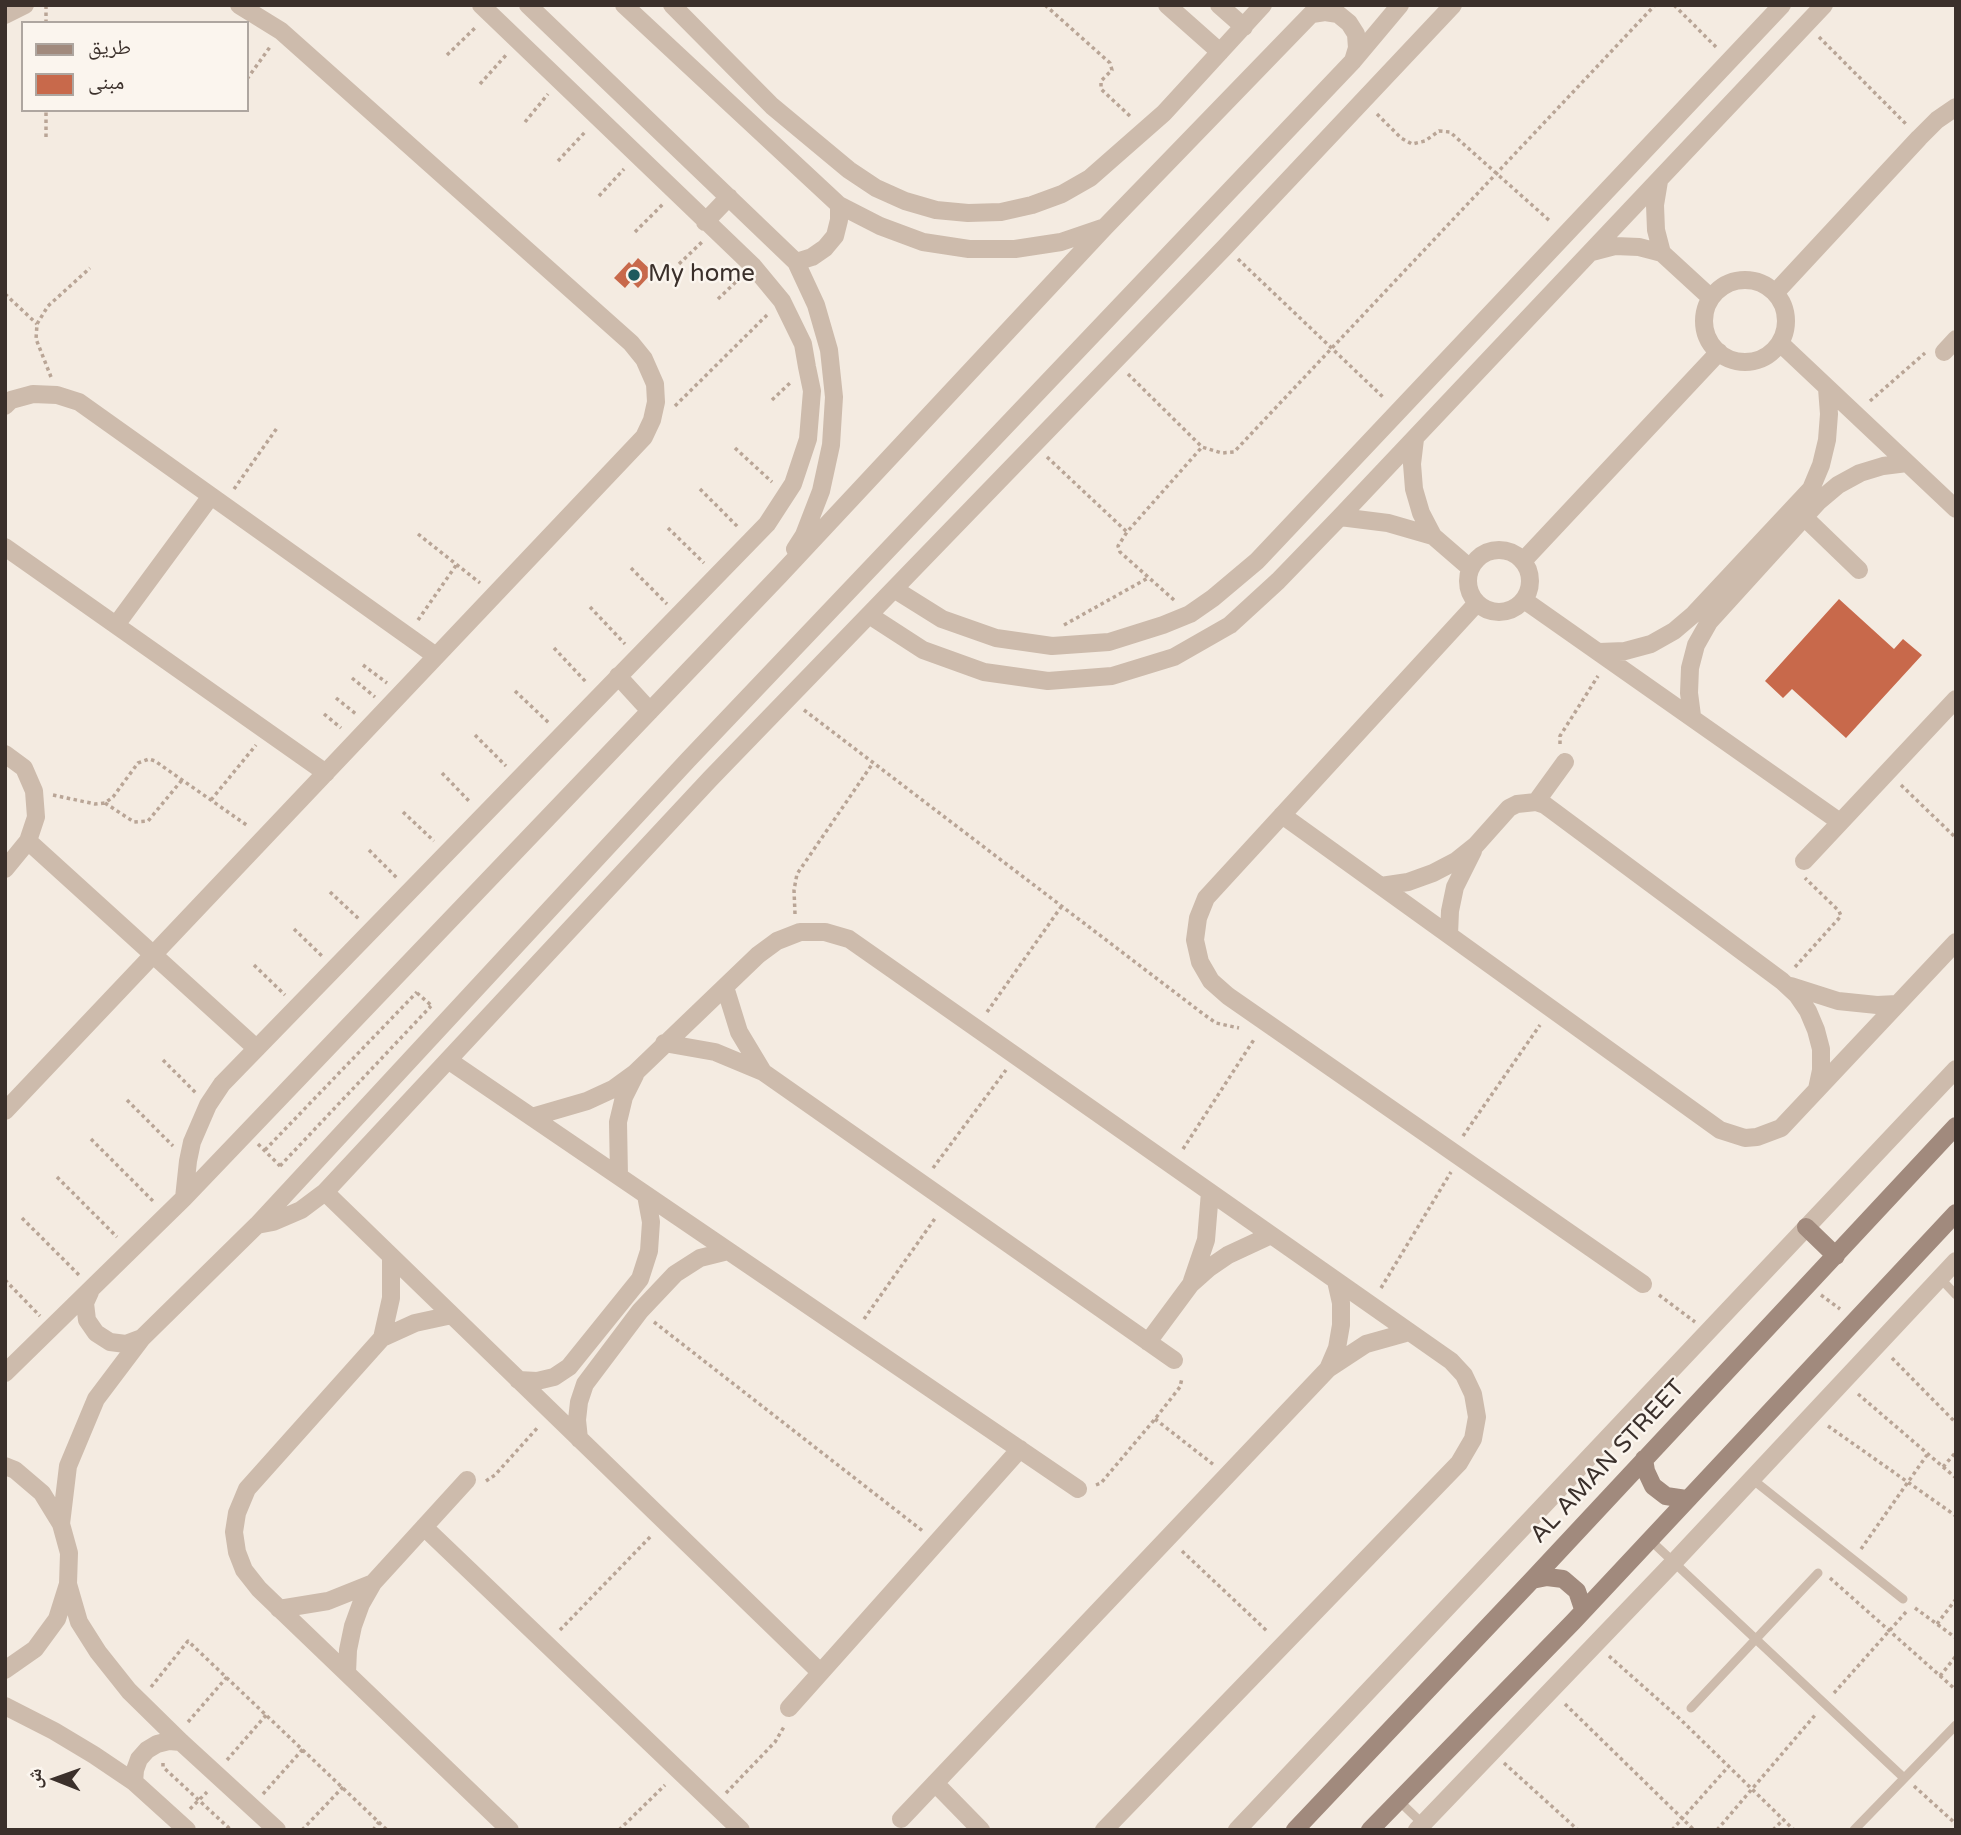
<!DOCTYPE html>
<html>
<head>
<meta charset="utf-8">
<style>
	body { margin:0 }
	#map { position:relative; width:1961px; height:1835px; overflow:hidden; background:#f4ebe1; font-family:"Varela Round","Noto Naskh Arabic",sans-serif }
	canvas { display:block }
	.frame { position:absolute; inset:0; border:7px solid #3b302b; pointer-events:none }
	.legend { position:absolute; left:21px; top:21px; width:228px; height:91px; box-sizing:border-box; background:#fbf5ee; border:2px solid #aea6a0; margin:0; padding:9px 12px; list-style:none; font-size:21px; color:#3b302b }
	.legend li { display:flex; align-items:center; gap:14px; height:35px }
	.legend b { width:35px; border:2px solid #aea6a0 }
	.north { position:absolute; left:21px; top:1744px; width:70px; height:70px; -webkit-text-stroke:5px #fbf5ee; paint-order:stroke; rotate:271deg; font-size:19px; font-weight:700; line-height:28px; text-align:center; color:#3b302b }
	.north::after { content:''; display:block; margin:auto; width:24px; height:32px; background:#3b302b; clip-path:polygon(50% 0,100% 100%,50% 72%,0 100%) }
</style>
</head>
<body>
<div id="map">
<canvas width="1961" height="1835"></canvas>
<div class="frame"></div>
<ul class="legend">
<li><b style="height:9px;background:#a18a7d"></b>طريق</li>
<li><b style="height:19px;background:#c8694b"></b>مبنى</li>
</ul>
<div class="north">ش</div>
</div>
<script>
const ctx = document.querySelector('canvas').getContext('2d');
ctx.lineJoin = 'round';
function fillPath(path, color) { ctx.fillStyle = color; ctx.fill(path, 'evenodd'); }
const toPath = rows => new Path2D(rows.map(r => 'M' + r).join(''));
function strokePath(path, color, width, dash) { ctx.strokeStyle = color; ctx.lineWidth = width; ctx.lineCap = dash ? 'butt' : 'round'; ctx.setLineDash(dash || []); ctx.stroke(path); }
function drawText(font, color, halo, rows, align = 'center') {
  ctx.font = font + ' "Varela Round",sans-serif'; ctx.lineWidth = 5; ctx.setLineDash([]); ctx.textBaseline = 'middle'; ctx.strokeStyle = halo; ctx.fillStyle = color; for (const [text, x, y, turn = 0] of rows) {
    ctx.save(); ctx.translate(x, y); ctx.rotate((+turn || 0) * Math.PI / 180); ctx.textAlign = isNaN(turn) ? turn : align; if (halo) ctx.strokeText(text, 0, 0); ctx.fillText(text, 0, 0); ctx.restore();
  }
}
fillPath(toPath([
	[638,258,653,272,638,288,631,281,625,288,614,278,629,262,632,265],
	[1839,599,1894,649,1903,639,1922,655,1846,738,1792,689,1783,698,1765,681]
]), '#c8694b');
strokePath(toPath([
	[1045,5,1110,63,1112,70,1101,81,1101,89,1131,117],
	[1674,5,1716,47],
	[46,23,46,5],
	[1819,37,1908,126],
	[447,55,476,27],
	[247,79,270,47],
	[480,84,507,54],
	[1377,114,1401,138,1412,144,1425,141,1439,131,1450,132,1551,222],
	[525,122,548,94],
	[46,137,46,110],
	[558,161,585,132],
	[599,196,624,169],
	[635,232,663,204],
	[1238,259,1384,398],
	[679,264,703,241],
	[5,294,37,324],
	[718,299,739,279],
	[1128,374,1202,447,1222,453,1234,452,1655,5],
	[51,377,36,339,37,324,48,306,90,268],
	[772,400,791,382],
	[1870,401,1925,353],
	[675,406,767,315],
	[735,448,772,482],
	[1047,457,1127,532],
	[234,489,277,428],
	[700,489,738,527],
	[668,528,704,563],
	[418,534,480,583],
	[631,568,667,604],
	[1174,600,1120,552,1118,546,1127,532,1202,447],
	[590,607,625,644],
	[418,620,457,564],
	[1064,625,1148,578],
	[554,648,586,682],
	[363,665,387,683],
	[352,678,375,697],
	[515,691,549,723],
	[336,698,356,714],
	[804,710,1202,1013,1216,1023,1239,1028],
	[324,714,341,728],
	[475,735,506,766],
	[1560,744,1560,736,1598,676],
	[442,773,470,802],
	[1901,785,1956,838],
	[53,795,95,804,105,803,113,797,138,763,149,759,155,761,248,826],
	[211,800,256,745],
	[105,803,134,822,148,821,182,780],
	[403,812,434,841],
	[369,850,397,878],
	[330,892,359,919],
	[795,914,794,890,797,874,873,763],
	[294,929,323,957],
	[254,965,285,995],
	[1795,967,1841,916,1839,911,1805,878],
	[417,993,432,1006],
	[987,1012,1061,907],
	[163,1060,196,1093],
	[127,1100,173,1146],
	[1463,1136,1540,1025],
	[91,1139,154,1202],
	[258,1144,280,1166],
	[1183,1149,1255,1038],
	[265,1150,417,992],
	[280,1166,431,1006],
	[933,1168,1006,1070],
	[57,1177,117,1237],
	[22,1218,80,1276],
	[5,1280,40,1316],
	[1381,1288,1451,1172],
	[1659,1295,1695,1322],
	[1821,1295,1840,1309],
	[864,1319,936,1217],
	[654,1322,924,1532],
	[1892,1358,1956,1423],
	[1858,1394,1956,1478],
	[1155,1419,1214,1465],
	[1828,1426,1956,1516],
	[1943,1467,1956,1452],
	[486,1481,495,1475,539,1426],
	[1096,1485,1101,1483,1155,1419,1180,1387,1182,1378],
	[1861,1549,1927,1455],
	[1182,1551,1268,1632],
	[1830,1578,1956,1690],
	[1915,1608,1956,1638],
	[1937,1624,1956,1599],
	[560,1630,652,1535],
	[1609,1656,1680,1719,1794,1830],
	[1940,1676,1956,1656],
	[151,1687,188,1641,387,1830],
	[1834,1693,1906,1612],
	[1565,1704,1694,1830],
	[188,1722,227,1677],
	[227,1760,267,1714],
	[163,1763,163,1767,231,1830],
	[1504,1763,1578,1830],
	[1914,1786,1956,1824],
	[726,1793,775,1742,785,1725],
	[263,1794,303,1749],
	[190,1809,207,1792],
	[302,1830,343,1787],
	[373,1830,379,1822],
	[619,1830,665,1785],
	[1672,1830,1728,1767],
	[1717,1830,1816,1714],
	[1773,1830,1783,1820]
]), '#b9a596', 3.5, [3.5, 3.5]);
strokePath(toPath([
	[1940,1278,1956,1295],
	[1752,1479,1903,1599],
	[1649,1539,1904,1778],
	[1691,1708,1818,1573],
	[1399,1801,1425,1826],
	[1854,1830,1956,1725]
]), '#cdbbac', 9);
strokePath(toPath([
	[528,5,796,262,816,305,829,350,834,397,831,445,821,491,804,535,795,549],
	[624,5,839,205,880,226,923,242,969,249,1015,249,1061,242,1102,228],
	[672,5,772,106,849,170,876,188,905,201,936,210,968,213,1001,212,1032,205,1062,194,1090,178,1164,113,1263,5],
	[1167,5,1220,52],
	[1219,5,1244,27],
	[1312,14,1325,12,1338,14,1349,23,1356,34,1357,48,1353,61],
	[5,15,25,5],
	[1659,181,1655,205,1656,230,1662,253],
	[705,222,729,197],
	[1592,252,1615,246,1639,247,1662,253,1711,298],
	[796,262,812,257,825,248,835,236,839,220,839,205],
	'1704 321a41 41 0 1 1 82 0a41 41 0 1 1-82 0Z',
	[1775,293,1919,138,1937,120,1956,107],
	[1780,343,1956,509],
	[1944,352,1956,339],
	[5,406,11,400,33,394,57,395,79,402,436,656],
	[1415,439,1412,464,1414,489,1421,513,1433,536,1470,568],
	[1340,517,1388,523,1433,536],
	[1804,517,1859,570],
	[5,547,326,773],
	'1468 581a31 31 0 1 1 62 0a31 31 0 1 1-62 0Z',
	[1523,561,1719,352],
	[894,589,942,619,996,638,1052,646,1109,642,1163,625,1190,614,1213,598,1257,561,1782,5],
	[1524,600,1840,822],
	[1477,603,1206,898,1198,918,1195,940,1200,962,1211,981,1228,996,1643,1284],
	[869,615,923,650,984,672,1048,681,1112,676,1174,657,1230,625,1278,581,1340,517,1824,5],
	[116,625,211,496],
	[1599,652,1625,651,1651,644,1674,631,1694,614,1811,489,1821,465,1827,440,1829,414,1827,388],
	[618,676,650,711],
	[1692,716,1689,693,1690,668,1696,645,1709,622,1819,501,1838,485,1860,473,1883,466,1907,463],
	[5,754,24,768,34,791,36,817,28,841,5,869],
	[1536,802,1565,762],
	[1282,815,1720,1130,1745,1138,1757,1137,1781,1128,1956,942],
	[28,841,256,1048],
	[1804,861,1956,699],
	[1381,886,1408,882,1433,873,1456,861,1476,845,1509,808,1517,804,1536,802,1545,805,1782,981,1797,995,1808,1011,1816,1030,1821,1049,1821,1070,1817,1089],
	[1449,935,1450,911,1455,887,1473,851],
	[1791,986,1838,1001,1877,1005,1897,1004],
	[725,987,739,1032,763,1072],
	[664,1043,715,1052,763,1072,1174,1360],
	[448,1060,1078,1489],
	[5,1111,644,437,652,420,656,402,655,384,644,359,631,343,281,31,239,5],
	[532,1117,587,1101,613,1089,635,1073,758,955,777,941,800,932,825,932,849,939,869,953,1451,1361,1464,1375,1473,1394,1477,1417,1473,1439,1459,1463,1104,1830],
	[619,1176,618,1122,624,1097,635,1075],
	[325,1192,820,1672],
	[184,1198,188,1161,192,1142,208,1105,222,1084,767,524,793,484,808,439,812,391,807,367,803,344,782,301,753,266,481,5],
	[257,1225,273,1222,301,1210,325,1192,710,779,1225,247,1453,5],
	[1192,1281,1206,1240,1210,1192],
	[90,1292,85,1303,87,1320,96,1333,110,1342,126,1344,142,1338],
	[452,1315,415,1323,382,1338,247,1489,237,1513,234,1532,237,1552,244,1570,259,1589,510,1830],
	[382,1338,391,1298,391,1256],
	[1148,1342,1191,1284,1209,1268,1228,1255,1271,1235],
	[1328,1369,1337,1348,1341,1325,1341,1303,1336,1281],
	[5,1373,184,1198,780,575,1105,227,1320,5],
	[518,1380,537,1381,554,1377,569,1367,640,1279,649,1251,651,1222,646,1195],
	[579,1439,577,1420,579,1402,585,1384,640,1311,675,1274,700,1258,728,1251],
	[5,1466,15,1470,42,1493,61,1524,69,1553,68,1584,57,1619,35,1649,5,1670],
	[61,1524,68,1466,96,1399,142,1338,257,1225,688,760,1353,61,1400,5],
	[424,1527,741,1830],
	[68,1584,79,1622,98,1652,129,1691,181,1742,277,1830],
	[279,1609,328,1601,373,1583],
	[347,1673,348,1650,353,1626,361,1604,373,1583,467,1480],
	[5,1706,54,1731,94,1755,134,1782,187,1830],
	[789,1708,1020,1449],
	[134,1782,135,1770,139,1759,147,1750,157,1744,169,1741,181,1742],
	[935,1783,981,1830],
	[901,1819,1328,1369,1366,1344,1409,1332],
	[1237,1830,1956,1069],
	[1417,1830,1674,1562,1956,1261]
]), '#cdbbac', 18);
strokePath(toPath([
	[1806,1227,1836,1256],
	[1644,1459,1646,1471,1653,1486,1666,1496,1686,1499],
	[1532,1580,1547,1577,1563,1579,1577,1591,1583,1609],
	[1295,1830,1532,1580,1956,1126],
	[1370,1830,1573,1622,1956,1213]
]), '#a18a7d', 18);
for (const [x, y, r, color] of [
	[634,275,7,"#1f5a5e"]
]) { const dot = new Path2D(); dot.arc(x, y, r, 0, 2 * Math.PI); ctx.fillStyle = color; ctx.fill(dot); strokePath(dot, '#fbf5ee', 2.5); }
drawText('24px', '#3b302b', '#fbf5ee', [
	["My home",648,275]
], 'left');
drawText('24px', '#3b302b', '#fbf5ee', [
	["AL AMAN STREET",1608,1462,-47]
]);
</script>
</body>
</html>
